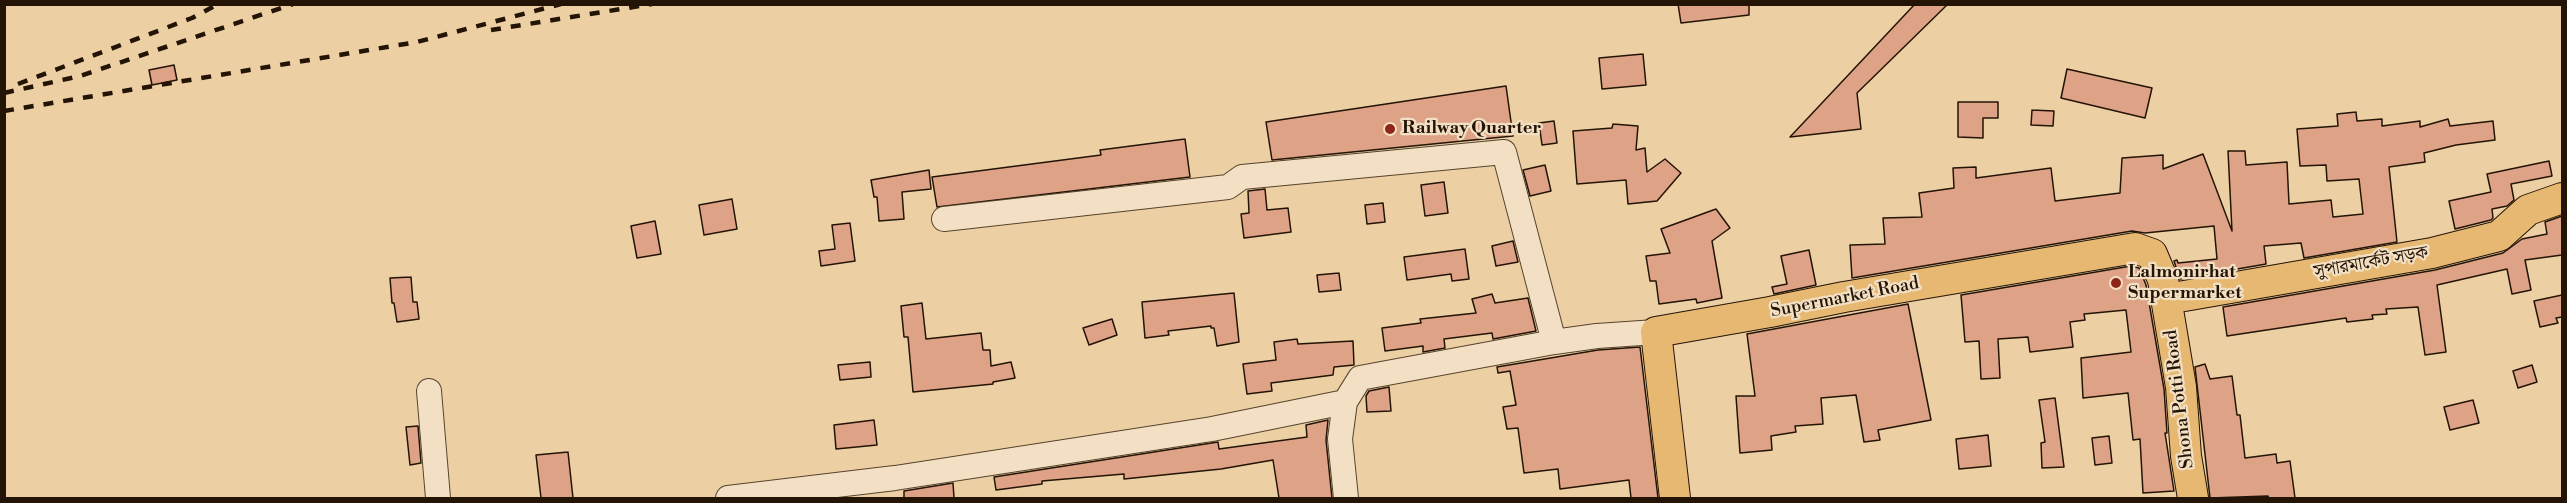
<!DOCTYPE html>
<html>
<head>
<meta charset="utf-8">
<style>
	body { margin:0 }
	#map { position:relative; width:2567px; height:503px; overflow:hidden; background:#edcfa4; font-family:"Libre Bodoni",serif }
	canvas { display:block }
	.frame { position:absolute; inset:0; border:6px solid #231405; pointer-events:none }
</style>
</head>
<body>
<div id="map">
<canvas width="2567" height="503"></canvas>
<div class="frame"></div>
</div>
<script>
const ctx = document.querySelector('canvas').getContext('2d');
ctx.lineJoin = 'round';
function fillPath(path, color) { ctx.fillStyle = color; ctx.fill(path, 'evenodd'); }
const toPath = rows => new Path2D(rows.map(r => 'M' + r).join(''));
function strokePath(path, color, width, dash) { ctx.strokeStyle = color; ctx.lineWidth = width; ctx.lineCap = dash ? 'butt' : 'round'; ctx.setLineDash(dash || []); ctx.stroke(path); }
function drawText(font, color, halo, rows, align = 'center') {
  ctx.font = font + ' "Libre Bodoni","Noto Serif Bengali",serif'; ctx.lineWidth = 4.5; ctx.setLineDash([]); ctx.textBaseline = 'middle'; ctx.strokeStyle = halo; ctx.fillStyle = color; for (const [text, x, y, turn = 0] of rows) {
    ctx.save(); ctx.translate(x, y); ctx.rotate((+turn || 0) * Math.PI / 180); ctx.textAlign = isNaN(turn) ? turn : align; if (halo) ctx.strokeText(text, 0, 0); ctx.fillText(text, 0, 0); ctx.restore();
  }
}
const building = toPath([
	[1678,4,1749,4,1749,15,1681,23,1678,4],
	[1915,4,1948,4,1857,93,1861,129,1790,137,1915,4],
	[1643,54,1646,85,1602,89,1599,58,1643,54],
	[174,65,177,80,152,85,149,70,174,65],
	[2067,69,2152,88,2145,118,2061,98,2067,69],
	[1506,86,1513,136,1272,160,1266,122,1506,86],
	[1958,102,1998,102,1998,118,1983,118,1983,138,1958,137,1958,102],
	[2032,110,2054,111,2053,126,2031,125,2032,110],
	[2356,112,2357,121,2382,119,2382,126,2420,121,2420,127,2448,119,2450,126,2493,121,2495,140,2456,145,2424,153,2425,162,2389,167,2397,242,2304,258,2301,243,2264,246,2266,264,2180,279,2174,261,2177,260,2178,263,2217,259,2214,226,2145,233,2132,231,1852,278,1850,245,1885,244,1883,218,1922,217,1919,193,1954,188,1953,168,1976,167,1976,178,2051,168,2055,201,2120,193,2122,158,2163,155,2163,169,2203,154,2232,231,2228,151,2245,151,2246,165,2287,162,2289,204,2331,200,2333,217,2363,214,2359,179,2327,181,2326,165,2300,166,2297,129,2338,126,2337,114,2356,112],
	[1554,121,1557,143,1542,145,1539,123,1554,121],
	[1613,124,1638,126,1636,150,1645,148,1647,172,1665,159,1681,173,1657,201,1628,204,1626,180,1577,184,1573,131,1612,128,1613,124],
	[1185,139,1190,177,937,207,932,177,1101,155,1100,150,1185,139],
	[2549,161,2552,176,2511,184,2514,200,2507,206,2492,209,2493,218,2491,220,2455,229,2449,201,2491,192,2487,174,2549,161],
	[1545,165,1551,191,1530,196,1523,170,1545,165],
	[929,170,931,189,902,192,904,219,879,221,877,197,874,197,871,180,929,170],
	[1444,182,1448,213,1425,216,1421,185,1444,182],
	[1265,189,1267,210,1288,208,1291,232,1244,238,1241,214,1249,213,1248,191,1265,189],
	[732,199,737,229,704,235,699,205,732,199],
	[1383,203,1385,222,1367,224,1365,205,1383,203],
	[1716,209,1730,228,1712,241,1722,298,1697,303,1696,299,1659,304,1656,281,1650,281,1646,256,1670,253,1661,229,1716,209],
	[2562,216,2562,255,2525,260,2531,290,2512,294,2507,269,2437,285,2446,352,2425,355,2418,307,2386,309,2387,314,2372,315,2373,319,2347,322,2346,318,2227,336,2223,307,2435,270,2503,253,2522,239,2547,234,2545,222,2562,216],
	[655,221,661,254,637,258,631,226,655,221],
	[850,223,855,261,821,266,819,251,835,249,832,225,850,223],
	[1513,241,1518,262,1496,266,1492,246,1513,241],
	[1465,249,1469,279,1452,281,1451,274,1407,280,1404,257,1465,249],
	[1809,250,1816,285,1774,294,1772,287,1787,284,1781,256,1809,250],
	[2131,266,2139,268,2146,285,2164,389,2167,433,2165,433,2174,491,2143,493,2140,439,2133,440,2128,393,2083,398,2081,358,2131,352,2126,310,2084,314,2085,320,2070,322,2073,347,2030,352,2028,337,1998,339,2000,378,1981,379,1979,341,1965,342,1961,295,2131,266],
	[1339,273,1341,290,1319,292,1317,275,1339,273],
	[411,277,413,302,417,302,419,319,397,322,394,303,392,303,390,278,411,277],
	[1234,293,1239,342,1217,346,1214,328,1211,328,1211,326,1168,331,1169,335,1145,338,1142,302,1234,293],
	[1492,294,1495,303,1528,298,1536,331,1493,339,1492,333,1444,339,1445,348,1423,352,1423,346,1385,351,1382,328,1421,323,1420,319,1476,313,1472,299,1492,294],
	[2562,295,2562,317,2556,318,2558,323,2540,327,2534,301,2562,295],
	[922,303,926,339,981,333,983,350,990,350,991,366,1011,362,1015,378,993,382,993,384,913,392,908,337,904,337,901,306,922,303],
	[1908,304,1931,420,1878,430,1880,440,1864,442,1856,395,1821,398,1823,424,1795,426,1796,432,1771,436,1772,450,1740,453,1736,396,1755,396,1747,334,1908,304],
	[1112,319,1117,335,1089,345,1083,328,1112,319],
	[1297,339,1298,344,1353,341,1354,365,1334,367,1333,375,1271,383,1272,391,1247,394,1243,364,1276,360,1274,342,1297,339],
	[1640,347,1658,498,1631,498,1629,480,1560,489,1558,469,1524,473,1518,428,1507,429,1503,407,1516,405,1510,371,1498,373,1497,367,1598,350,1640,347],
	[870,362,871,377,840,380,838,365,870,362],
	[2205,364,2210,379,2232,376,2237,415,2240,415,2245,458,2276,454,2277,463,2290,461,2295,498,2269,498,2268,496,2210,498,2195,367,2205,364],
	[2532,365,2537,382,2518,388,2513,371,2532,365],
	[1389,387,1391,411,1367,412,1366,396,1369,391,1389,387],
	[2055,398,2064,467,2042,468,2041,443,2045,442,2039,400,2055,398],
	[2473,400,2479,423,2450,430,2444,407,2473,400],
	[874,420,877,445,836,449,834,425,874,420],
	[1328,420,1326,440,1332,498,1279,498,1273,460,1221,469,1124,479,1124,474,1042,481,1042,484,996,490,994,477,1218,442,1219,449,1307,437,1306,425,1328,420],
	[418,426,421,463,410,465,406,427,418,426],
	[1988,435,1991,466,1959,469,1956,439,1988,435],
	[2109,436,2112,463,2095,465,2092,438,2109,436],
	[568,452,573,498,541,498,536,455,568,452],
	[953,483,954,498,904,498,904,491,953,483]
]);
fillPath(building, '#dea286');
strokePath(building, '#231405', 1.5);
const minor = toPath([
	[944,219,1228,187,1242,177,1504,152,1554,342],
	[429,391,438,498],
	[1345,402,1340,439,1346,498],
	[728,498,895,478,1212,429,1345,402,1360,378,1554,342,1597,336,1656,332]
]);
const major = toPath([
	[2167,299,2432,253,2499,236,2528,210,2562,198],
	[1675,498,1656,332,1770,312,1844,297,2135,248,2152,254,2163,280,2181,387,2186,456,2193,498]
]);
strokePath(minor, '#56432d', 26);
strokePath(major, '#231405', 32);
strokePath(minor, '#f3e0c4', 24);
strokePath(major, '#e6b872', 30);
strokePath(toPath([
	[491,30,652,4],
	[18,84,192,18,218,4],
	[4,93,80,76,293,4],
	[4,111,417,42,561,4]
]), '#231405', 4.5, [10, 10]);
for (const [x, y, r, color] of [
	[1390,129,6,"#8f2418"],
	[2116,283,6,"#8f2418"]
]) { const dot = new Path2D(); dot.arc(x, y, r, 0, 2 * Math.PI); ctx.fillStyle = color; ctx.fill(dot); strokePath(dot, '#f3e0c4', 2); }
drawText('bold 18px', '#231405', '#f3e0c4', [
	["Railway Quarter",1402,129],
	["Lalmonirhat",2128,273],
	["Supermarket",2128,294]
], 'left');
drawText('18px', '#231405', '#f3e0c4', [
	["সুপারমার্কেট সড়ক",2371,263,-10],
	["Supermarket Road",1845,298,-11],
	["Shona Potti Road",2180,399,-97]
]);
</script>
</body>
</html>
